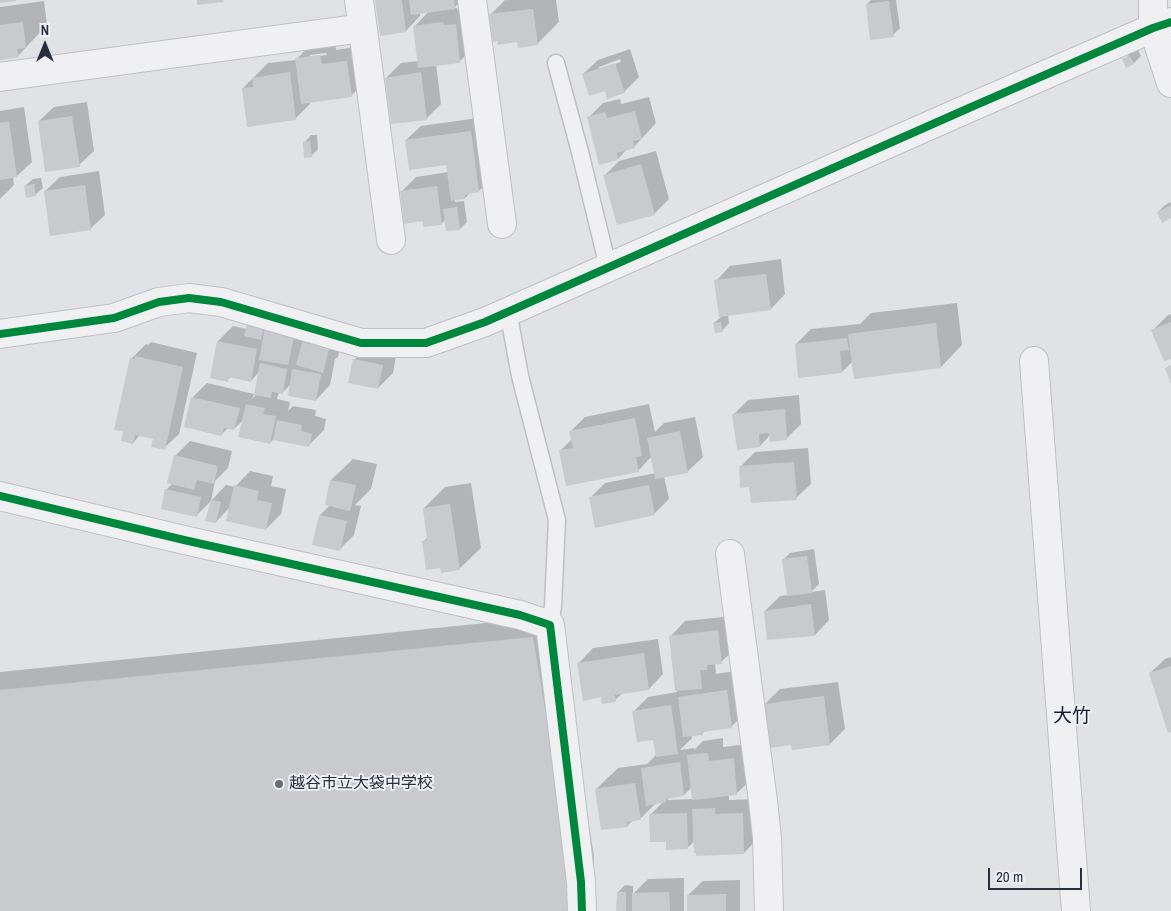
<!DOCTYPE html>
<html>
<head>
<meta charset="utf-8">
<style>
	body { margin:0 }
	#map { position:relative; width:1171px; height:911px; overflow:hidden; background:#e0e2e5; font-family:"Archivo Narrow",sans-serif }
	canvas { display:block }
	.north { position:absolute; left:20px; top:20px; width:50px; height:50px; -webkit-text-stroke:4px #edf0f5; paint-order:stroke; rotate:0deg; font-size:14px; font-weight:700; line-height:20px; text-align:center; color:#282f3d }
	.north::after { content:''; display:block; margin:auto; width:18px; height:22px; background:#282f3d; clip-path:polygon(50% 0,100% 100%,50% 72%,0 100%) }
	.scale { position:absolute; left:988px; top:868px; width:94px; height:22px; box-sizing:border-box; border:2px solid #282f3d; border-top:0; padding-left:6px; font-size:15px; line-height:18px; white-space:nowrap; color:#282f3d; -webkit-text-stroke:4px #edf0f5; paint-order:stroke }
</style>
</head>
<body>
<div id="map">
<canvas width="1171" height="911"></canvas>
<div class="north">N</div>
<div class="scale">20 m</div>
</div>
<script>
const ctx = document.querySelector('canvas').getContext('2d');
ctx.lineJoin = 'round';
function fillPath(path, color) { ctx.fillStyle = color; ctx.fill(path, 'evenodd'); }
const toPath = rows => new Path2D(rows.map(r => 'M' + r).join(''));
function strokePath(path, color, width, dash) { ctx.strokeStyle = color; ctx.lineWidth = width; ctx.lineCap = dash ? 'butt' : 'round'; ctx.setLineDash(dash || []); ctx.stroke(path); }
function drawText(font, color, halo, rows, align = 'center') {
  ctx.font = font + ' "Archivo Narrow","Noto Sans JP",sans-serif'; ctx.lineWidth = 4; ctx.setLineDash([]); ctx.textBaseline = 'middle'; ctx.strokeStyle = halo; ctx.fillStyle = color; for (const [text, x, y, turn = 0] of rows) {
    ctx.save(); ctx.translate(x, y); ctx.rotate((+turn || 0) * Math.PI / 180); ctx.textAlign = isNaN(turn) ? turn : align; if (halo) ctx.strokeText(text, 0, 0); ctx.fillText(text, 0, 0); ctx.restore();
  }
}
fillPath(toPath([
	[377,0,462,0,454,8,457,8,458,11,470,10,474,47,460,61,436,64,441,104,426,119,386,78,401,63,419,61,415,26,429,11,420,13,420,16,406,31],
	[505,0,556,0,559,22,537,44,518,41,490,15],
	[871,0,896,0,900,28,893,35,867,4],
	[44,1,47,25,18,56,0,58,0,7],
	[335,41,336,50,361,46,366,81,351,96,310,101,310,104,295,119,243,88,268,63,296,60,311,44],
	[326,53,327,55,310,57,310,55],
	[630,49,639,77,624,92,606,89,583,74,598,60],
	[620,59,621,62,599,69,599,67],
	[1138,50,1141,56,1134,63,1124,60,1131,53],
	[649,97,656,123,634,147,627,149,618,159,588,118,603,103,620,99,621,104],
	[87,102,94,151,79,165,39,121,54,107],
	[24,107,32,162,17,176,13,177,14,185,0,199,0,111],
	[485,117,493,177,479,191,470,193,465,198,455,199,455,202,464,201,467,222,460,229,446,219,441,224,424,220,402,191,416,177,448,172,447,164,406,140,421,126],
	[311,135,317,135,318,149,311,156,304,143],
	[656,151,669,199,654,214,604,176,619,161],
	[99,171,105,215,90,229,45,191,60,177],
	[41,178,43,188,35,195,25,186,33,179],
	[1171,202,1171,216,1158,212,1165,205],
	[781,259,785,294,771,309,728,315,729,323,722,331,714,323,721,317,716,281,730,266],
	[957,303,962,345,941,367,853,361,842,372,796,344,811,329,860,324,871,313],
	[1171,314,1171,357,1153,330,1167,316],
	[309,318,304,341,318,328,343,334,338,357,335,359,330,385,316,400,291,384,282,393,279,392,277,399,290,402,288,411,293,406,316,410,315,416,326,419,324,430,309,445,274,439,270,443,244,419,234,429,228,428,221,435,186,426,193,397,207,383,254,394,252,399,257,394,260,371,251,381,231,377,227,380,211,377,218,341,233,326,247,329],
	[151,342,197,353,179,434,164,448,155,438,140,435,133,443,125,430,131,359,146,344,148,345],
	[369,345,397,351,393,373,378,388,354,360],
	[799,395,801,424,786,439,770,435,760,446,734,414,748,400],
	[649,404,655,432,664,423,695,417,703,457,688,471,664,476,669,499,654,514,590,498,605,483,656,473,652,456,638,471,560,451,572,439,571,431,585,417],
	[190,441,232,451,228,468,215,481,211,501,226,485,235,487,250,471,273,476,271,486,286,489,281,514,266,529,230,507,216,522,212,500,196,516,166,490,173,483,175,456],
	[808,448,811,484,796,498,750,486,740,467,755,452],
	[353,459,377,464,371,489,355,505,361,506,354,535,339,550,314,544,320,515,330,505,331,480],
	[471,483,481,548,459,569,441,567,423,542,428,537,424,508,445,487],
	[814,549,819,584,811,592,825,590,829,620,815,635,765,611,780,596,788,595,783,560,790,553],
	[555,616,594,856,594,911,0,911,0,672],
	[733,616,736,648,721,662,715,663,716,674,748,669,753,705,731,727,705,731,702,734,692,735,692,738,680,750,694,748,694,750,703,741,723,738,723,747,748,744,752,779,737,793,729,794,729,800,757,799,758,838,744,853,697,852,695,841,687,848,667,841,650,815,663,802,656,803,640,819,633,820,627,826,596,789,618,768,647,764,657,754,654,738,634,711,648,697,677,692,671,636,685,621],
	[692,787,693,799,667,800,670,797,684,795],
	[658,639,663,674,649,689,623,693,615,700,602,696,579,663,593,648],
	[1171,657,1171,731,1150,673,1165,659],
	[838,682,845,729,830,744,792,744,765,704,780,689],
	[684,878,684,911,618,911,618,892,625,885,633,886,633,894,648,879],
	[740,880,740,911,689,911,688,895,703,881]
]), '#0003');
fillPath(toPath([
	[0,0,16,0,16,1,0,3],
	[197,0,223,0,224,2,197,5],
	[375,0,402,0,406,32,380,36],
	[409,0,454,0,455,9,411,15],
	[889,1,894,37,870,40,866,4],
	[533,9,538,45,518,48,517,42,498,45,498,41,493,42,489,14],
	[23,22,26,48,17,49,19,57,0,60,0,25],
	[443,22,444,25,456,24,460,63,418,68,413,26],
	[320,55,322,64,347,61,352,97,301,104,295,58],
	[1130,56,1134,64,1126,68,1122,59],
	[615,63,625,93,607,99,605,91,589,96,582,74],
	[290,72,296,120,247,127,242,88,253,87,252,78],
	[421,72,427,120,391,124,385,78],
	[635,111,642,139,633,141,635,148,617,153,618,160,599,165,587,117,605,112,607,118],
	[72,116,80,167,45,172,38,121],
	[9,121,17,177,0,180,0,123],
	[471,131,479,192,465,195,465,199,451,201,446,165,409,170,405,140],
	[310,141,312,157,304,158,303,142],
	[641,164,655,215,617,225,603,175],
	[34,184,36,196,26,198,24,186],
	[85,185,91,230,50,236,44,191],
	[437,186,442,225,423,227,423,221,404,224,400,191],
	[1171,205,1171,218,1162,223,1157,212],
	[457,207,460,230,446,231,443,209],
	[766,274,771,310,719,317,714,280],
	[248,321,264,324,261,340,244,336],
	[721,322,723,332,715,333,713,323],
	[1171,322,1171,359,1164,361,1151,330],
	[936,323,941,368,854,379,848,334],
	[265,327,295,332,288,365,259,360],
	[847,338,849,350,840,351,842,373,798,378,795,344],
	[217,341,257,349,251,382,229,377,228,382,210,378],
	[302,342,329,349,323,373,296,365],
	[135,356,183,367,165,450,151,447,153,439,135,435,133,444,121,441,123,431,114,430,130,358,134,359],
	[353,359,383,365,378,389,348,383],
	[260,363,287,369,283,394,272,392,271,398,254,395],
	[1171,365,1171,384,1165,368],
	[292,369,321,374,316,401,288,396],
	[191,397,240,408,234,430,224,428,221,436,184,427],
	[246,404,265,408,263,414,276,416,270,444,238,437],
	[785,409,787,440,770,442,769,433,759,434,760,447,737,450,732,414],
	[635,418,642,456,636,457,639,472,566,486,559,450,573,448,569,431],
	[277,420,302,425,301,431,312,434,309,447,273,440],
	[680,431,688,473,655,479,647,438],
	[174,455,218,466,214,484,197,480,194,490,167,483],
	[794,462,797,500,751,503,749,487,740,488,739,466],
	[330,480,356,485,350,511,325,505],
	[234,485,259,491,257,500,272,503,266,530,226,521],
	[649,485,655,515,595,528,589,497],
	[165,489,201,497,197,517,161,509],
	[211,500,221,502,216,523,205,521],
	[450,504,460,570,441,573,440,568,426,570,422,541,427,540,423,508],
	[319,515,347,521,340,551,312,545],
	[807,556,812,593,787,596,782,559],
	[811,604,815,636,767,640,764,611],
	[718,630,722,664,707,665,707,670,700,670,702,689,675,691,669,636],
	[533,637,573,878,573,911,0,911,0,690],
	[644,653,649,690,615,695,616,702,602,704,601,697,583,701,577,663],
	[1171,666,1171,732,1168,733,1149,673],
	[727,690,732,728,702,732,703,735,683,737,678,697],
	[824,696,830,745,792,750,791,745,770,748,764,704],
	[671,705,678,754,656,757,653,740,637,742,632,711],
	[708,753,709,761,734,758,737,795,692,800,687,755],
	[680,762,684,796,666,799,666,802,646,806,641,768],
	[635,783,641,820,627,822,628,827,601,830,595,789],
	[715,808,715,814,743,813,744,854,696,856,696,853,694,853,692,809],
	[687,813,688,849,666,850,666,842,650,842,649,814],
	[617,892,626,892,626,911,616,911],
	[669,892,670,911,632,911,632,893],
	[726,894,726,911,687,911,687,895]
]), '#c9cacd');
const service = toPath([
	[556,63,580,152,608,267],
	[508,311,520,376,557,520,553,606,550,625]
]);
const minor = toPath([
	[359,0,391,240],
	[472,0,502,224],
	[1153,0,1153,28,1171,83],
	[0,77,363,28],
	[0,334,114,318,159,302,189,298,221,302,361,343,426,343,485,322,969,108,1153,28,1171,22],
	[1034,361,1076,911],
	[0,496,184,540,520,615,550,625,581,882,582,911],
	[730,554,763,801,767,838,769,911]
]);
strokePath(service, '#bec0c3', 19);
strokePath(minor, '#bec0c3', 30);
strokePath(service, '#f0f0f2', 16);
strokePath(minor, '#f0f0f2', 28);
strokePath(toPath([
	[0,334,114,318,159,302,189,298,221,302,361,343,426,343,485,322,969,108,1153,28,1171,22],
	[0,496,184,540,520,615,550,625,581,882,582,911]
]), '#00873e', 8);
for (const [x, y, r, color] of [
	[279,784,5,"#686e78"]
]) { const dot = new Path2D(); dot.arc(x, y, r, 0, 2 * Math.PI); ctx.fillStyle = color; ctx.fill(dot); strokePath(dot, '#edf0f5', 2); }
drawText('16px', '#282f3d', '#edf0f5', [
	["越谷市立大袋中学校",289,784]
], 'left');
drawText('19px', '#1a202e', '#edf0f5', [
	["大竹",1072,717]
]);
</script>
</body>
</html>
